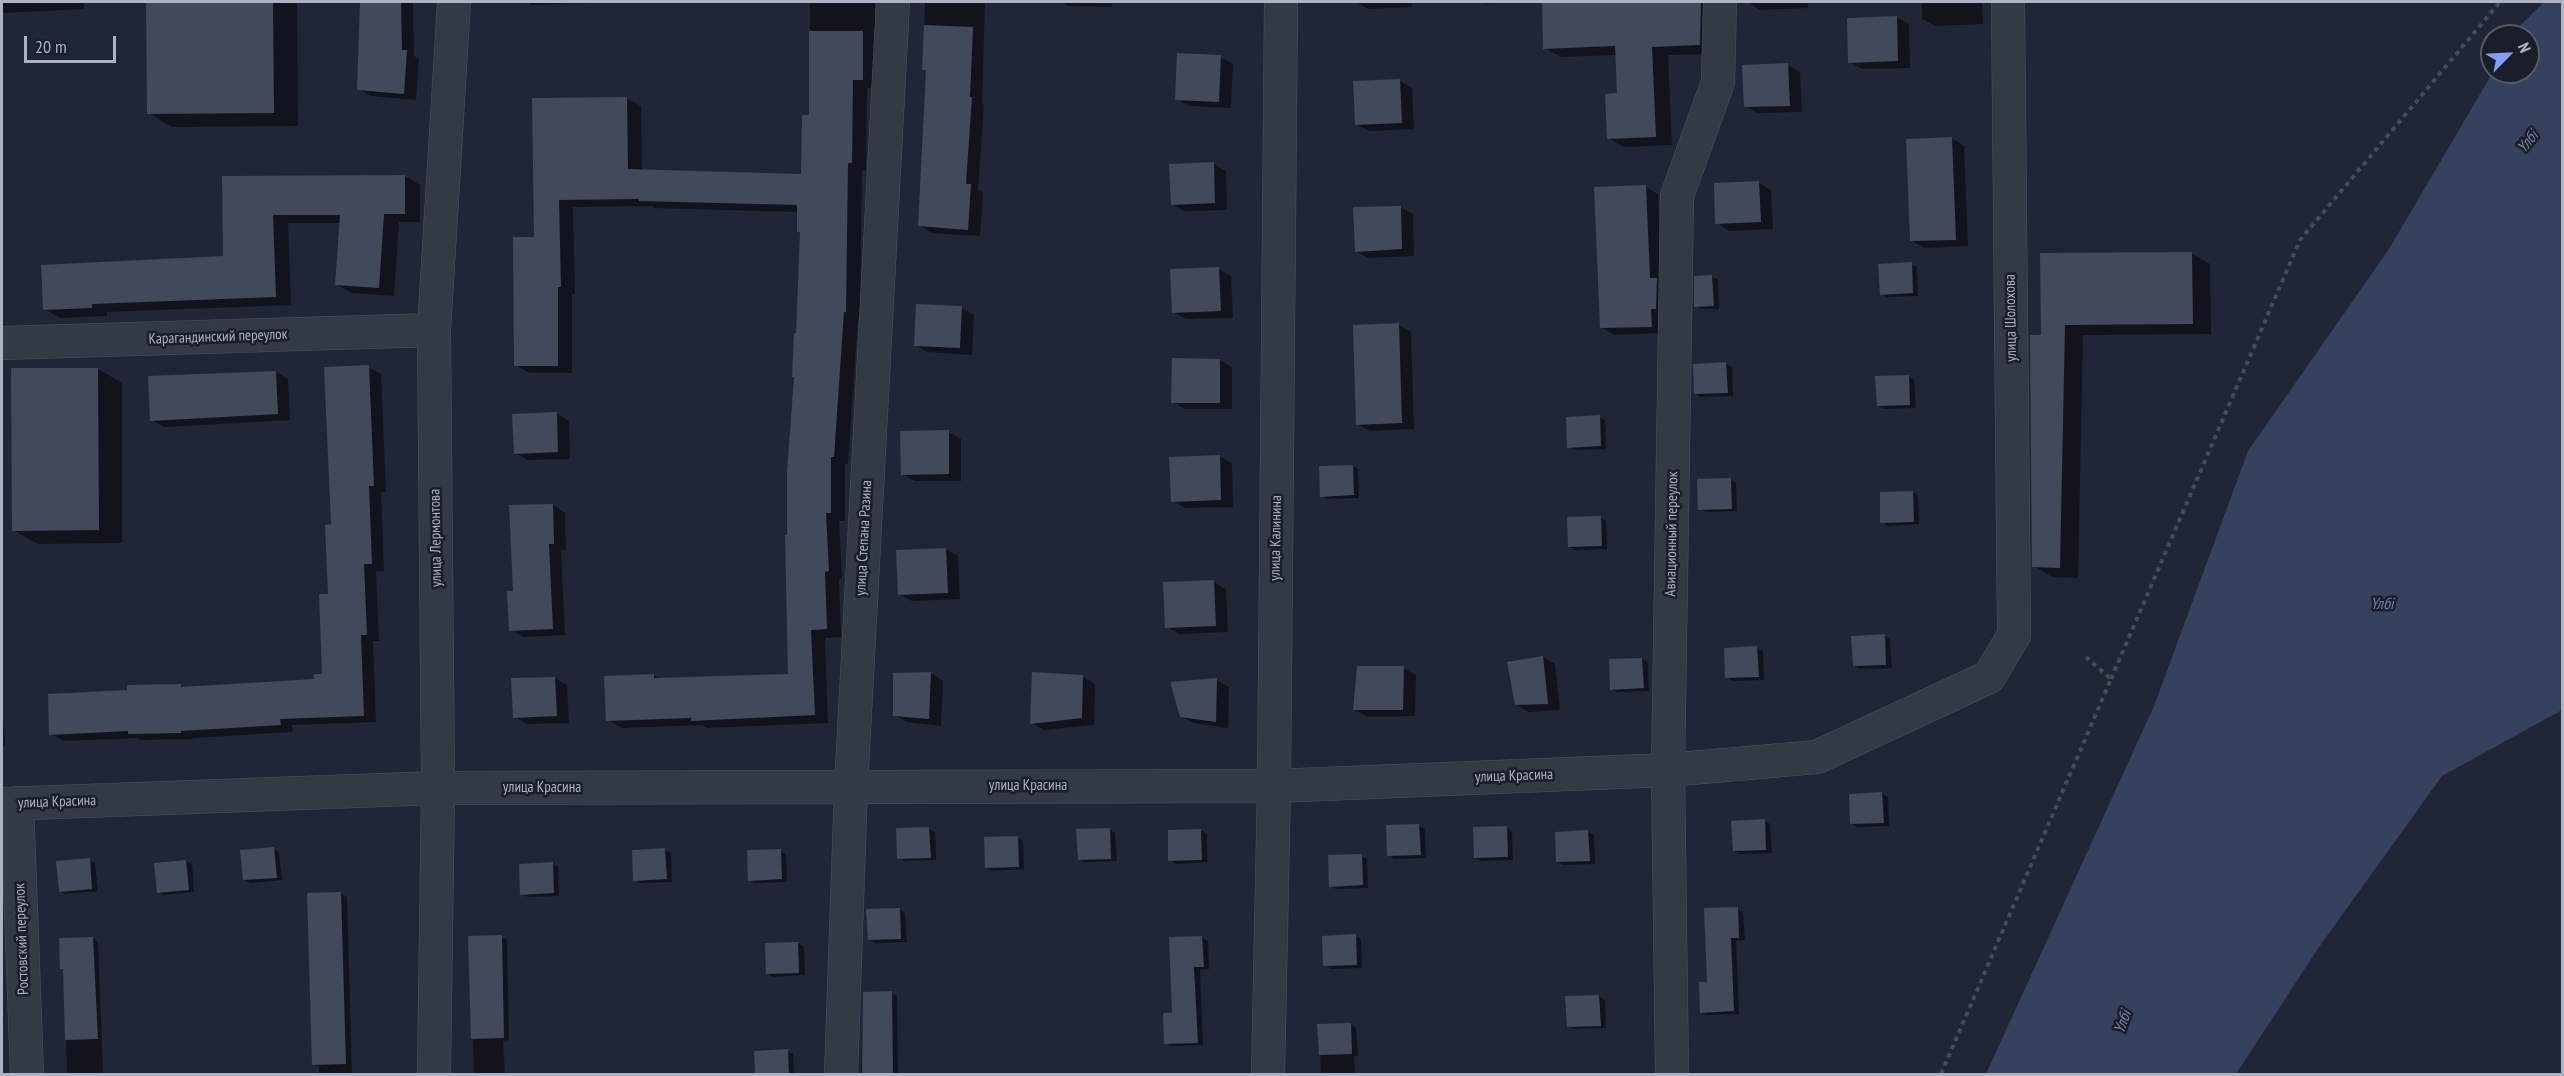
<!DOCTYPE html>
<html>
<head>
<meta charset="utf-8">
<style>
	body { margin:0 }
	#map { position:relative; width:2564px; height:1076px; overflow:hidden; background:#202635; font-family:"PT Sans Narrow",sans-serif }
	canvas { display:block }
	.frame { position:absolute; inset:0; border:3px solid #aeb3c3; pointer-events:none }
	.north { position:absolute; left:2480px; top:24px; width:60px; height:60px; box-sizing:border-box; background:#191e2a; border:2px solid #555a67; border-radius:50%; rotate:66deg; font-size:16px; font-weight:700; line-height:24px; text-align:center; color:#aeb3c3 }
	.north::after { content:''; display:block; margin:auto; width:21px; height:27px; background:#849ff2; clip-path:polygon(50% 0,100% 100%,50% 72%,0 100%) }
	.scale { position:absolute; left:24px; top:36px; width:92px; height:27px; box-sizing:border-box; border:3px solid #aeb3c3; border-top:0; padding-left:8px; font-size:18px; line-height:21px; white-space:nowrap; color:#aeb3c3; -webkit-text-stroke:4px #191e2a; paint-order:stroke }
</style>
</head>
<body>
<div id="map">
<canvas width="2564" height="1076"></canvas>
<div class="frame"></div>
<div class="north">N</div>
<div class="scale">20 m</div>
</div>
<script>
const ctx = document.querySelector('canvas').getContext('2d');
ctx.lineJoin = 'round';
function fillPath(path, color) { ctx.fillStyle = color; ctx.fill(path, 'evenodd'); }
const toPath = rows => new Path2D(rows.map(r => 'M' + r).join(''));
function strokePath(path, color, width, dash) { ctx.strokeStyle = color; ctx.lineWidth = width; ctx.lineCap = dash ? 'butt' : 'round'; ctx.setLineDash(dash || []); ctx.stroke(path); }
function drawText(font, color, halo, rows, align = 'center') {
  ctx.font = font + ' "PT Sans Narrow",sans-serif'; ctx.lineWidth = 5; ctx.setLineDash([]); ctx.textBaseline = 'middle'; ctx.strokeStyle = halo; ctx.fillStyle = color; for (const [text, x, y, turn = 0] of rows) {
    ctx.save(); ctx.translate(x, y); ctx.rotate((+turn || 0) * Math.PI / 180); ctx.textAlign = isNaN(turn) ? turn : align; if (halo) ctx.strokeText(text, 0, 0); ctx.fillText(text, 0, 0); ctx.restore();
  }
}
fillPath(toPath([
	[2544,2,2562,2,2562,710,2442,776,2319,947,2236,1074,1986,1074,2154,706,2248,451,2389,249,2493,72,2528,72,2528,36,2514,36,2520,26]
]), '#36415d');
fillPath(toPath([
	[2,2,84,2,84,9,2,13],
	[147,2,297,2,298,126,172,127,148,113],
	[361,2,413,2,414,56,419,59,416,100,371,96,358,89],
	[526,2,631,2,532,5],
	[810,2,875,2,877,88,867,88,866,170,862,170,860,319,858,319,848,464,845,464,845,521,839,521,842,579,839,579,841,637,825,638,828,723,707,728,702,725,622,728,608,720,653,675,660,679,790,676,789,536,801,233,798,231,798,212,655,208,651,206,573,207,575,294,572,294,572,373,530,373,515,365,536,239,534,100,626,98,641,106,642,171,802,175,810,117],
	[925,2,985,2,982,104,984,105,978,190,983,193,980,236,932,233,919,225,928,72,923,69],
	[1061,2,1112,2,1112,7,1069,6],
	[1195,2,1227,2,1227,3],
	[1356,2,1412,2,1412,7,1368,9],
	[1480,2,1526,2,1484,4],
	[1614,2,1708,2,1716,54,1668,55,1672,145,1624,147,1608,138,1618,95,1617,55,1561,57,1545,48,1543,4],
	[1748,2,1808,2,1808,8,1760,10],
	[1922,2,1982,2,1983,24,1935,26,1922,19],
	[1896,17,1909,24,1910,68,1862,69,1850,62],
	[1220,57,1233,64,1231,108,1189,106,1177,99],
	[1787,65,1800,72,1802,112,1758,113,1745,106],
	[1400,81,1412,88,1414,129,1369,131,1356,124],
	[1952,138,1964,146,1968,246,1924,248,1912,241],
	[1214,164,1226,171,1227,210,1184,211,1172,204],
	[405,176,420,185,420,222,399,222,394,296,352,293,336,284,341,223,288,223,291,305,107,312,107,316,60,318,44,309,224,258,224,177],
	[1759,183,1771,190,1773,229,1729,231,1717,223],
	[1646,187,1658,194,1664,333,1614,335,1601,327],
	[1400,207,1413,214,1414,256,1368,258,1356,251],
	[2191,253,2210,264,2211,334,2083,335,2078,578,2052,577,2034,566,2042,337],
	[1911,264,1917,267,1918,296,1887,297,1881,294],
	[1219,269,1231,276,1233,318,1186,319,1174,312],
	[1712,277,1718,280,1719,309,1701,309,1696,306],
	[961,308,974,315,972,355,928,352,915,345],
	[1399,325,1411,332,1414,429,1370,431,1358,424],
	[1220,360,1232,367,1232,409,1185,409,1173,402],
	[1726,364,1732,367,1733,396,1701,397,1696,394],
	[368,367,381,374,386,492,381,492,384,571,376,571,379,641,373,641,376,722,292,725,293,732,193,738,193,739,141,740,137,738,63,741,51,734,129,692,180,686,185,688,316,681,324,675,332,526],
	[98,369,122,383,122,543,38,544,13,530],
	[276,372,288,379,290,420,164,427,151,420],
	[1909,376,1914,380,1916,408,1884,409,1878,406],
	[556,413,569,421,570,459,528,460,515,453],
	[1599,417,1605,420,1606,449,1575,450,1569,447],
	[948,432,961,439,961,481,915,481,902,474],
	[1219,456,1232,463,1233,507,1185,508,1173,501],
	[1353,466,1358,469,1359,498,1327,499,1322,496],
	[1730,479,1736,483,1737,511,1706,512,1700,509],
	[1913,492,1918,496,1919,524,1888,526,1882,522],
	[553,505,565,513,566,550,561,550,565,635,523,637,511,630,514,592],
	[1600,517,1606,521,1607,549,1575,550,1570,547],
	[946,549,958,556,960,599,912,601,899,594],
	[1213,582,1226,589,1228,632,1179,634,1167,627],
	[1885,636,1890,639,1892,668,1860,669,1854,665],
	[1757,648,1763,651,1764,680,1732,681,1727,677],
	[1543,657,1555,664,1560,710,1529,712,1516,705],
	[1642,659,1648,662,1649,691,1617,692,1611,689,1610,660],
	[1403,668,1416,675,1415,716,1367,717,1355,710],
	[931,673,943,681,941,726,907,722,894,715],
	[1082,676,1095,684,1094,725,1044,730,1032,723],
	[555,678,567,685,569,723,527,724,515,717],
	[1217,680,1229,687,1228,728,1194,723,1181,716],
	[2,703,5,746,2,746],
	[1882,794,1888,797,1889,826,1857,827,1852,824],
	[1765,821,1770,824,1772,853,1740,854,1734,851],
	[1419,826,1425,829,1426,858,1394,859,1389,855],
	[929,828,935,832,936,860,904,861,899,858],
	[1506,828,1512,831,1513,860,1481,861,1475,858],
	[1109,829,1115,833,1117,861,1085,862,1079,859],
	[1201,830,1207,834,1207,862,1176,864,1170,860],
	[1588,832,1594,835,1595,864,1563,865,1557,862],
	[1017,837,1023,841,1024,869,992,871,986,867],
	[274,849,279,852,282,880,251,883,245,880],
	[665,850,671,853,672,882,640,883,635,880],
	[780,850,786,854,787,882,755,883,750,880],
	[1361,856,1367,859,1368,888,1336,889,1330,886],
	[89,860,95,863,98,891,66,894,60,891],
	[186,861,192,864,194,892,164,895,158,892],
	[552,864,558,867,559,896,528,897,522,894],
	[341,894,347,897,352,1074,319,1074,319,1067,314,1064],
	[1737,909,1743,912,1745,940,1736,941,1739,1014,1707,1015,1701,1012,1709,983],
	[900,910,905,913,907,942,875,943,869,939],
	[501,936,507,940,509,1040,503,1041,505,1074,474,1074,470,937],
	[1355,936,1361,939,1362,968,1331,969,1325,965],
	[93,938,98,942,103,1074,67,1074,64,970],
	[1202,938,1208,941,1209,969,1200,970,1203,1045,1171,1046,1165,1043],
	[798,943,804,947,805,975,773,977,767,973],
	[892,993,897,996,898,1074,861,1074,864,994],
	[1599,996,1605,1000,1606,1028,1574,1029,1568,1026],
	[1350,1024,1356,1028,1358,1056,1354,1056,1355,1074,1321,1074,1319,1026],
	[787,1051,793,1054,794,1074,756,1074,756,1052]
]), '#0007');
fillPath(toPath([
	[146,2,273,2,274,113,147,114],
	[360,2,401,2,402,50,407,50,404,94,357,90],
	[1596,2,1701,2,1700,45,1652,47,1656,137,1607,139,1605,94,1617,93,1615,46,1543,49,1542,3],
	[1897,16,1898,61,1848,63,1847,18],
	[924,25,973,27,970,97,972,97,966,184,971,184,968,230,918,226,926,70,922,70],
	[809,31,863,31,863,80,853,80,852,163,848,163,846,312,844,312,834,457,831,457,831,513,826,513,829,571,825,572,827,629,811,630,815,715,691,721,691,718,606,721,604,676,654,674,654,678,788,674,785,535,787,535,787,472,794,377,792,377,794,333,796,333,800,232,797,232,797,205,639,201,639,199,559,200,561,287,558,287,558,366,514,366,513,237,534,237,532,98,627,97,628,169,801,174,802,115,809,115],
	[1177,53,1221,55,1219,102,1175,100],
	[1788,63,1790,106,1744,107,1742,65],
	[1400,79,1402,123,1355,125,1353,81],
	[1952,137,1956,240,1910,241,1906,139],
	[1214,162,1215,203,1171,205,1169,164],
	[405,175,405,214,384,214,379,288,335,285,340,215,273,215,276,297,92,304,92,308,43,310,41,265,223,256,222,176],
	[1759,181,1761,222,1715,224,1714,183],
	[1646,185,1650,278,1657,278,1656,309,1651,309,1652,327,1600,328,1594,187],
	[1401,206,1402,249,1355,252,1353,207],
	[2192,252,2193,324,2065,325,2060,568,2032,567,2030,335,2041,335,2040,253],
	[1912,262,1913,293,1880,295,1878,264],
	[1219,267,1221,311,1172,313,1170,269],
	[1712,275,1714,306,1694,307,1694,276],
	[916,304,962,306,960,348,914,346],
	[1399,323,1402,423,1356,425,1353,325],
	[1172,358,1220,359,1220,403,1171,403],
	[1726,362,1728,393,1694,394,1693,364],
	[369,365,374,486,369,486,372,564,364,564,367,635,361,635,364,716,280,719,281,725,181,731,181,733,128,734,128,731,49,735,48,694,127,690,127,685,181,684,181,687,314,679,314,674,322,674,319,594,328,594,325,525,331,524,324,367],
	[11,368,98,368,99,530,12,531],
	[276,371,278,414,150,421,148,376],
	[1909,375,1910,405,1877,406,1875,376],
	[557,412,558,452,514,454,512,414],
	[1600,415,1601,446,1567,448,1566,417],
	[949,430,949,474,901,475,900,431],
	[1220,455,1221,500,1171,502,1169,457],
	[1353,465,1354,495,1320,497,1319,466],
	[1731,478,1732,509,1698,510,1697,479],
	[1913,491,1914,522,1880,523,1880,492],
	[553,504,554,544,549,544,553,629,509,631,507,591,513,591,509,505],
	[1601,516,1602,546,1568,547,1567,517],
	[946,548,948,593,898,595,896,550],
	[1214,580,1216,626,1165,628,1163,582],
	[1885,634,1886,665,1853,666,1851,636],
	[1757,646,1759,677,1725,678,1724,648],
	[1543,656,1548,704,1515,705,1507,662],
	[1642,658,1644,688,1610,690,1609,659],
	[1357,666,1404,666,1403,710,1353,710],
	[931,672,929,719,893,716,893,673],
	[1032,672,1083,675,1082,718,1030,724],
	[555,677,557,716,513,718,511,678],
	[1217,678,1216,722,1180,717,1170,682],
	[1882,792,1884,823,1850,824,1849,794],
	[1765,819,1766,850,1733,851,1731,821],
	[1419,824,1421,855,1387,856,1386,825],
	[1507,826,1508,857,1474,858,1473,827],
	[929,827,931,858,897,859,896,828],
	[1110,828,1111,859,1078,860,1076,829],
	[1201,829,1202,860,1168,861,1168,830],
	[1588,830,1590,861,1556,862,1555,832],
	[1018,836,1019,867,985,868,984,837],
	[274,847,277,878,243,880,240,850],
	[665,848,667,879,633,881,632,850],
	[781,849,782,879,748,881,747,850],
	[1362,854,1363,885,1329,887,1328,855],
	[90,858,92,889,59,892,56,861],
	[186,860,189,890,157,893,154,863],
	[553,862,554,893,520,895,519,864],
	[341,892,346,1064,312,1065,307,893],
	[1738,907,1739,938,1731,938,1734,1011,1700,1013,1699,982,1707,982,1704,908],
	[900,908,901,939,868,940,866,909],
	[1356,934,1357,965,1323,966,1322,936],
	[502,935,504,1038,471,1039,468,936],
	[1202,936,1204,967,1194,967,1198,1043,1164,1044,1163,1013,1172,1013,1169,937],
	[93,937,98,1039,65,1040,63,969,60,969,59,938],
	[798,942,799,973,766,974,765,943],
	[892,991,893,1074,862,1074,863,992],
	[1599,995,1601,1026,1567,1027,1565,996],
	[1351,1023,1352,1054,1319,1055,1317,1024],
	[788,1049,789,1074,755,1074,754,1051]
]), '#42495a');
const minor = toPath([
	[2,343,434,330],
	[17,803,27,1074],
	[2,804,438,788,1274,786,1668,770,1817,757,1989,677,2014,635,2008,2],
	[434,1074,438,788,434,330,454,2],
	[841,1074,851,787,893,2],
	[1268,1074,1274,786,1281,2],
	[1672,1074,1668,770,1677,196,1718,82,1720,2]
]);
strokePath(minor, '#4e5361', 34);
strokePath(toPath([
	[2111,679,2300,240,2500,2],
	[1941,1074,2111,679,2086,657]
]), '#404e54', 4, [4.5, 4.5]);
strokePath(minor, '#343946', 33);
drawText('15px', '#aeb3c3', '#191e2a', [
	["улица Шолохова",2011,318,-91],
	["Карагандинский переулок",218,337,-2],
	["Авиационный переулок",1672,534,-89],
	["улица Лермонтова",436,538,-91],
	["улица Степана Разина",864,538,-87],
	["улица Калинина",1276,538,-89],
	["улица Красина",1514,776,-2],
	["улица Красина",1028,786],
	["улица Красина",542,788],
	["улица Красина",57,802,-2],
	["Ростовский переулок",22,939,-92]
]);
drawText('italic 16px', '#7786aa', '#191e2a', [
	["Үлбі",2528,142,-51],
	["Үлбі",2382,604],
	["Үлбі",2123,1022,-70]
]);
</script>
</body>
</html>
